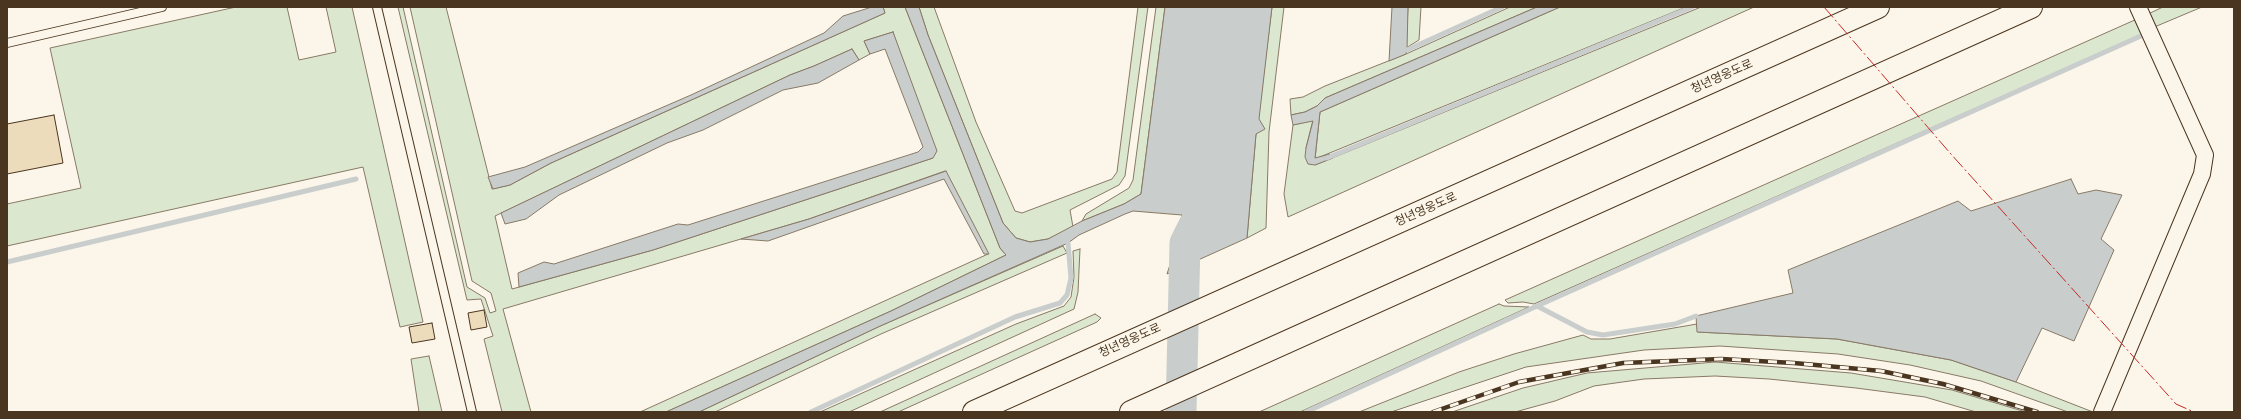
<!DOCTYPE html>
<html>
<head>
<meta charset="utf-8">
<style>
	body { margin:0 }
	#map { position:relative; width:2241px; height:419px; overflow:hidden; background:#fbf6e9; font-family:Roboto,sans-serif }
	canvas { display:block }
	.frame { position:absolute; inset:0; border:8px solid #4a3520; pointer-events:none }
</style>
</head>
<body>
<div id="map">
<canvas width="2241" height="419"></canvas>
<div class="frame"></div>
</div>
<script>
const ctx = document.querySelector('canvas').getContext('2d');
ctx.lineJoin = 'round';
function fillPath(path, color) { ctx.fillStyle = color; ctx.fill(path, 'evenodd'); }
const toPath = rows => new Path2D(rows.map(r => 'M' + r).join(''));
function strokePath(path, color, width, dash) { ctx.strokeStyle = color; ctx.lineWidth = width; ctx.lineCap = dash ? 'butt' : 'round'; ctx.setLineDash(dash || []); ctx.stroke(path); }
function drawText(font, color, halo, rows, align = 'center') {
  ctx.font = font + ' Roboto,"Noto Sans KR",sans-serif'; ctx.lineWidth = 3; ctx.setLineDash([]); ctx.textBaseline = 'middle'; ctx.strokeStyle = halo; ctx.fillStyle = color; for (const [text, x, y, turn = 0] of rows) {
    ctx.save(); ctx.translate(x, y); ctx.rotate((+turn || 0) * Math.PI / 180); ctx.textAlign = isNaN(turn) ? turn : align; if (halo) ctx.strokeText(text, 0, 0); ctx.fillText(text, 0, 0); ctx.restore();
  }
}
const green = toPath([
	[236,7,287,7,299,60,336,52,326,7,352,7,423,322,400,327,363,167,7,246,7,204,81,188,50,48,236,7],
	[398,7,403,7,467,287,485,298,490,313,496,311,491,293,472,281,410,7,446,7,492,189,510,185,551,163,885,13,883,7,905,7,1000,248,1006,255,891,311,666,412,640,412,988,254,945,171,809,219,503,309,531,412,502,412,484,339,493,336,481,299,467,300,398,7],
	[893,32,933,158,653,250,512,289,495,216,790,75,814,66,852,49,859,60,870,54,864,41,893,32],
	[919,7,934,7,976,122,1015,211,1022,213,1112,179,1117,172,1138,7,1148,7,1125,176,1119,185,1070,210,1073,227,1048,239,1030,242,1016,238,1003,223,928,35,919,7],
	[1156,7,1165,7,1141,194,1124,204,1082,221,1086,214,1129,188,1133,180,1156,7],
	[1272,7,1284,7,1269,132,1266,228,1247,238,1256,134,1272,7],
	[1408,7,1421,7,1419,40,1406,48,1408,7],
	[1510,7,1537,7,1325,98,1317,106,1305,112,1291,115,1290,99,1303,97,1325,86,1406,54,1510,7],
	[1560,7,1686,7,1315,159,1320,112,1560,7],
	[1701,7,1754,7,1288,217,1284,194,1293,125,1313,120,1306,148,1315,165,1701,7],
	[2163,7,2202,7,2152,28,2146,15,2163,7],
	[2137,19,2143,34,1534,304,1523,302,1508,303,1505,300,2137,19],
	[1063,246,1067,253,881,334,715,412,699,412,878,327,1063,246],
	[1080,249,1078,292,1074,309,849,412,820,412,1016,324,1064,306,1071,297,1074,277,1073,251,1080,249],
	[1499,304,1504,306,1529,307,1300,412,1259,412,1499,304],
	[1095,314,1101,318,1097,322,898,412,880,412,1095,314],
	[1697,324,1698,332,1837,339,1951,360,2016,382,2093,412,2068,412,1981,381,1910,365,1838,354,1720,346,1644,350,1526,367,1391,412,1359,412,1459,372,1514,354,1583,335,1591,339,1610,339,1697,324],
	[429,356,442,412,419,412,411,359,429,356],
	[1715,362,1851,373,1952,390,2026,412,1976,412,1925,397,1856,388,1769,379,1715,376,1644,379,1594,386,1555,401,1515,412,1452,412,1523,388,1587,373,1715,362]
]);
fillPath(green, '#dce7d0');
strokePath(green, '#887966', 1);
const water = toPath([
	[872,7,883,7,885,13,551,163,510,185,493,189,488,177,525,167,691,95,824,33,843,16,872,7],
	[905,7,919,7,928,35,1003,223,1016,238,1030,242,1048,239,1082,221,1124,204,1141,194,1165,7,1272,7,1259,119,1265,129,1256,134,1247,238,1167,274,1177,243,1182,215,1133,211,1125,214,1079,235,1068,243,878,327,699,412,666,412,891,311,1006,255,1000,248,905,7],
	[1392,7,1408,7,1407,50,1406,54,1389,61,1392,7],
	[1537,7,1560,7,1320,112,1315,158,1330,154,1333,158,1315,165,1308,164,1305,157,1306,148,1313,121,1293,125,1291,115,1305,112,1317,106,1325,98,1537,7],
	[893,32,937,151,933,158,653,250,519,287,518,273,544,262,554,264,678,224,688,225,918,152,923,147,885,49,870,54,864,41,893,32],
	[852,49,859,60,818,83,783,90,703,130,667,143,559,195,526,219,505,224,501,213,790,75,814,66,852,49],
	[946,171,989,254,984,254,944,179,768,241,741,239,809,219,946,171],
	[2071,179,2078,194,2096,190,2122,195,2101,239,2114,250,2074,341,2042,328,2016,382,1951,360,1837,339,1697,332,1696,316,1793,293,1788,270,1958,201,1971,211,2071,179]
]);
fillPath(water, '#c9cecd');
strokePath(water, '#887966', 1);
strokePath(toPath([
	[1407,50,1502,7],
	[1327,158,1692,7],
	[7,262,356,179],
	[1537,306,1587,332,1603,335,1675,324,1696,316],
	[811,412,1015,317,1060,303,1067,295,1071,278,1068,243],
	[1306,412,1537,306,2143,35]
]), '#c9cecd', 5);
strokePath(toPath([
	[1181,412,1185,243,1194,225]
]), '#c9cecd', 31);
const building = toPath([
	[54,115,63,163,7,174,7,124,54,115],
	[484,310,487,327,471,330,468,313,484,310],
	[432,323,435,339,412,343,409,327,432,323]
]);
fillPath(building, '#ecdcbc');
strokePath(building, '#4a3520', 1);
const lane = toPath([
	[377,7,472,412],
	[7,43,162,7]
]);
const street = toPath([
	[2102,412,2202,174,2205,155,2138,7]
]);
const highway = toPath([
	[974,412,1878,7],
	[1131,412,2031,7]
]);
strokePath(lane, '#4a3520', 10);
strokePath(street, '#4a3520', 18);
strokePath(highway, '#4a3520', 24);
strokePath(lane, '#fbf6e9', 8);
strokePath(street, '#fbf6e9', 16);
strokePath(highway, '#fbf6e9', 22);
const rail = toPath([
	[1433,412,1519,382,1623,363,1721,359,1794,363,1881,371,1943,384,2037,412]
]);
strokePath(rail, '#4a3520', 4.5);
strokePath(rail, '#fbf6e9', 3, [9]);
strokePath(toPath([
	[1824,7,1950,153,2176,404,2194,412]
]), '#c62828', 1, [14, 3, 2, 3]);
drawText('12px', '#4a3520', '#fbf6e9', [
	["청년영웅도로",1722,77,-24],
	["청년영웅도로",1426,210,-24],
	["청년영웅도로",1130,341,-24]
]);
</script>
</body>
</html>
